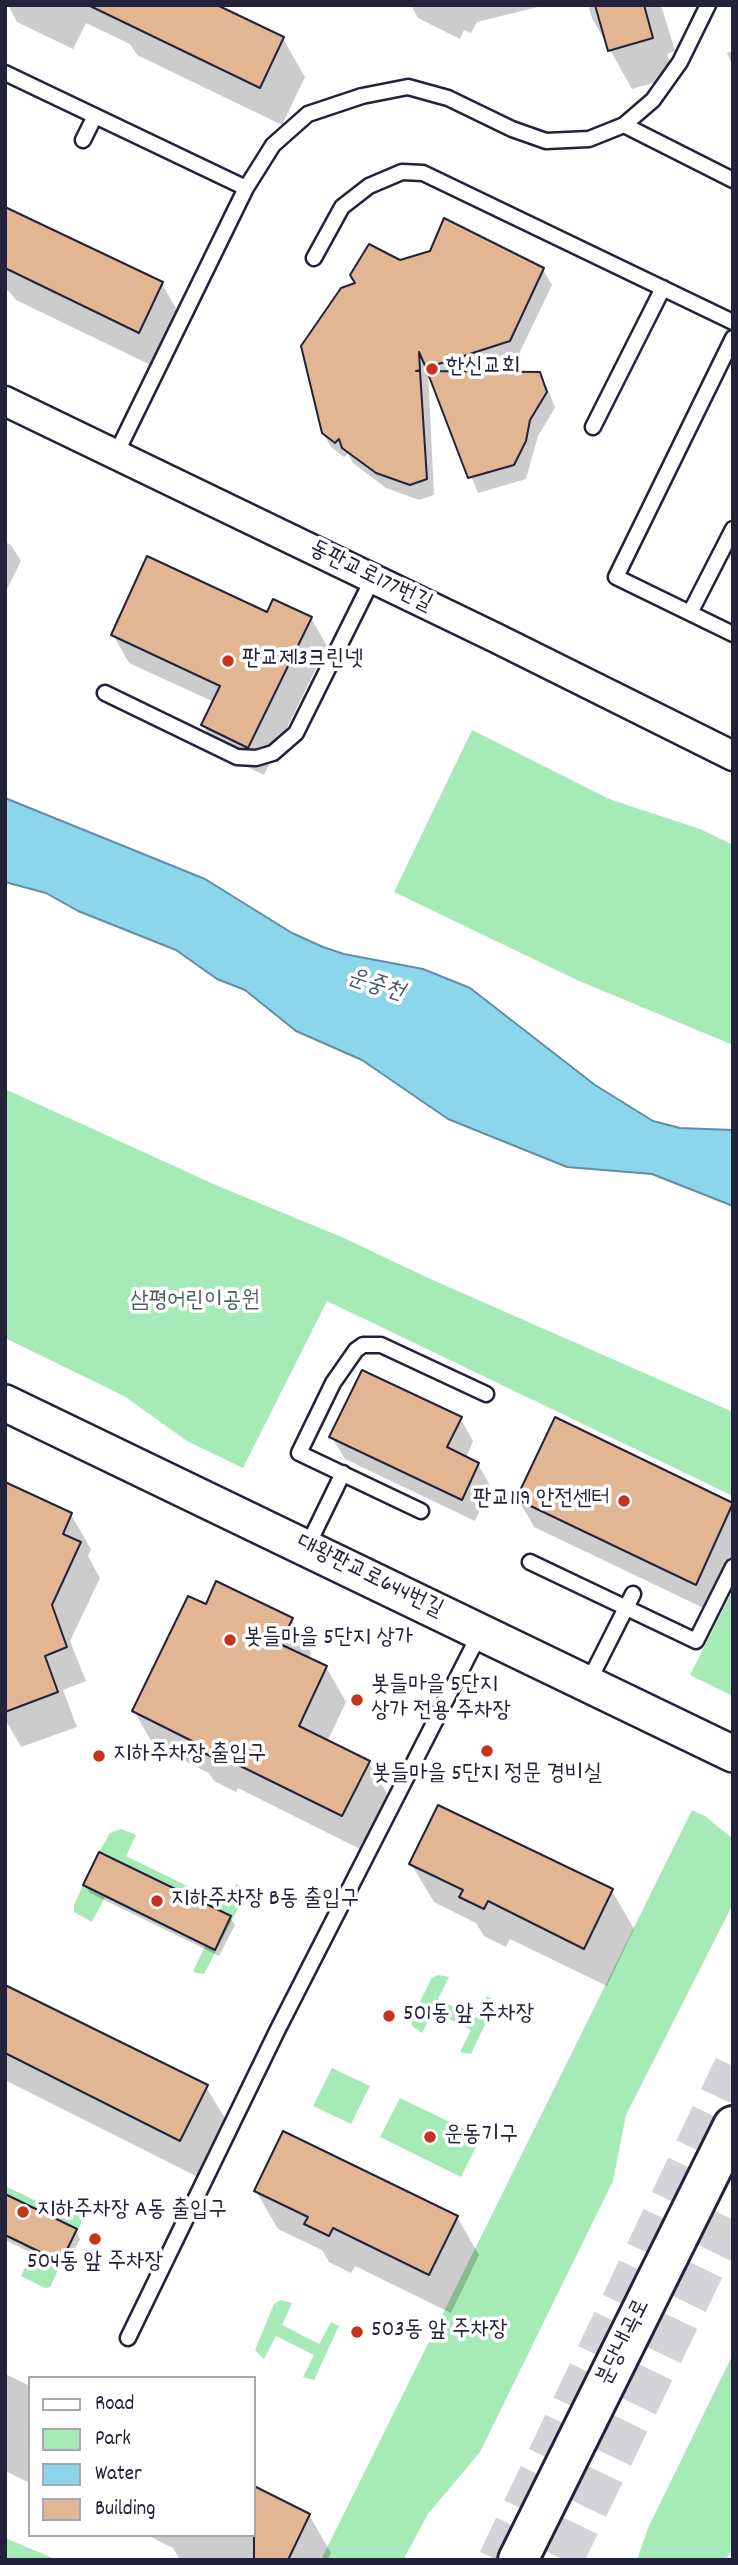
<!DOCTYPE html>
<html>
<head>
<meta charset="utf-8">
<style>
	body { margin:0 }
	#map { position:relative; width:738px; height:2565px; overflow:hidden; background:#fff; font-family:Dekko,sans-serif }
	canvas { display:block }
	.frame { position:absolute; inset:0; border:7px solid #22223b; pointer-events:none }
	.legend { position:absolute; left:28px; top:2376px; width:228px; height:161px; box-sizing:border-box; background:#fff; border:2px solid #a7a7b1; margin:0; padding:9px 12px; list-style:none; font-size:21px; color:#22223b }
	.legend li { display:flex; align-items:center; gap:14px; height:35px }
	.legend b { width:35px; border:2px solid #a7a7b1 }
</style>
</head>
<body>
<div id="map">
<canvas width="738" height="2565"></canvas>
<div class="frame"></div>
<ul class="legend">
<li><b style="height:9px;background:#fff"></b>Road</li>
<li><b style="height:19px;background:#a5eab7"></b>Park</li>
<li><b style="height:19px;background:#8cd6ec"></b>Water</li>
<li><b style="height:19px;background:#e2b593"></b>Building</li>
</ul>
</div>
<script>
const ctx = document.querySelector('canvas').getContext('2d');
ctx.lineJoin = 'round';
function fillPath(path, color) { ctx.fillStyle = color; ctx.fill(path, 'evenodd'); }
const toPath = rows => new Path2D(rows.map(r => 'M' + r).join(''));
function strokePath(path, color, width, dash) { ctx.strokeStyle = color; ctx.lineWidth = width; ctx.lineCap = dash ? 'butt' : 'round'; ctx.setLineDash(dash || []); ctx.stroke(path); }
function drawText(font, color, halo, rows, align = 'center') {
  ctx.font = font + ' Dekko,"Poor Story",sans-serif'; ctx.lineWidth = 7; ctx.setLineDash([]); ctx.textBaseline = 'middle'; ctx.strokeStyle = halo; ctx.fillStyle = color; for (const [text, x, y, turn = 0] of rows) {
    ctx.save(); ctx.translate(x, y); ctx.rotate((+turn || 0) * Math.PI / 180); ctx.textAlign = isNaN(turn) ? turn : align; if (halo) ctx.strokeText(text, 0, 0); ctx.fillText(text, 0, 0); ctx.restore();
  }
}
fillPath(toPath([
	[472,730,609,799,700,829,733,845,733,1045,577,980,394,892],
	[5,1089,218,1186,344,1238,426,1277,733,1412,733,1496,327,1301,243,1468,187,1441,124,1396,5,1338],
	[733,1590,733,1696,690,1675],
	[692,1810,705,1816,733,1839,733,1904,626,2115,613,2181,480,2452,428,2514,403,2560,321,2560],
	[121,1829,136,1835,126,1856,226,1905,236,1884,245,1888,246,1893,204,1974,193,1972,205,1946,105,1897,92,1922,74,1912,74,1905,83,1885,215,1949,231,1916,99,1852,110,1833],
	[438,1975,449,1977,438,1999,476,2018,487,1996,496,2001,471,2054,460,2052,471,2030,433,2011,422,2033,412,2026,412,2019,431,1979],
	[332,2068,370,2086,351,2124,313,2106],
	[400,2098,481,2137,461,2177,380,2137],
	[5,2186,72,2218,82,2197,91,2203,50,2287,45,2288,21,2276,33,2251,5,2235,61,2262,77,2229,5,2195],
	[281,2300,292,2303,282,2325,319,2344,331,2322,339,2326,314,2380,303,2377,314,2355,276,2336,264,2359,255,2350,274,2304],
	[733,2354,733,2547,726,2560,637,2560,648,2528],
	[5,2538,48,2556,56,2560,5,2560]
]), '#a5eab7');
const water = toPath([
	[5,798,205,879,292,933,323,947,344,954,423,969,470,988,595,1085,653,1121,680,1128,733,1130,733,1206,652,1174,567,1167,448,1119,362,1060,296,1031,245,990,217,979,176,950,78,911,46,893,5,882,5,798]
]);
fillPath(water, '#8cd6ec');
strokePath(water, '#628ea5', 2);
fillPath(toPath([
	[8,5,214,5,283,39,305,77,282,125,137,55,130,44,86,23,73,49,17,22],
	[411,5,546,5,477,22,471,33,464,30,460,39,418,18],
	[588,5,661,5,675,51,667,54,674,77,632,89,592,18],
	[733,51,733,67,727,53],
	[5,208,162,284,184,322,161,370,16,300,5,287],
	[400,261,543,270,552,285,518,356,467,373,539,374,548,389,555,408,538,436,526,479,478,493,428,370,434,495,419,500,386,488,353,463,348,454,344,457,331,447,322,431],
	[5,542,11,545,21,561,5,593],
	[268,614,311,618,327,646,264,775,219,753,203,725,214,702,129,663,113,635],
	[460,1418,473,1441,466,1458,478,1464,491,1487,475,1521,345,1459,331,1436],
	[555,1420,733,1505,733,1569,712,1612,534,1527,518,1499],
	[5,1484,71,1515,91,1549,88,1556,100,1578,70,1641,86,1681,63,1690,77,1727,21,1747,5,1719],
	[206,1606,291,1619,311,1653,309,1659,326,1667,346,1702,327,1742,369,1763,389,1797,362,1850,238,1788,236,1792,214,1781,209,1773,154,1746,134,1711],
	[411,1864,612,1891,634,1929,607,1986,510,1939,506,1947,484,1936,476,1923,434,1902],
	[85,1885,230,1917,235,1925,219,1956,90,1893],
	[5,1987,206,2087,229,2125,202,2179,5,2080],
	[256,2191,457,2217,479,2255,451,2313,355,2266,351,2273,329,2262,322,2250,278,2229],
	[5,2196,76,2231,80,2239,65,2269,5,2240],
	[5,2374,30,2386,30,2483,5,2471],
	[254,2488,309,2515,331,2553,328,2560,180,2560,173,2548,147,2535,254,2535]
]), '#0003');
const building = toPath([
	[88,5,217,5,284,37,260,88,88,5],
	[595,5,644,5,653,38,608,51,595,5],
	[5,207,163,282,139,333,5,268,5,207],
	[444,218,544,268,510,341,426,368,419,352,420,370,416,371,420,371,427,479,410,485,376,473,342,448,339,439,335,443,322,433,301,346,341,288,355,283,350,275,369,244,400,260,430,251,444,218],
	[427,371,540,372,547,392,530,420,526,441,514,465,468,478,427,371],
	[147,556,267,612,273,599,312,617,248,748,201,725,220,686,111,635,147,556],
	[362,1370,462,1417,447,1447,479,1463,462,1500,329,1437,362,1370],
	[555,1417,733,1503,696,1585,516,1499,555,1417],
	[5,1482,72,1513,63,1534,81,1542,52,1605,67,1647,45,1656,58,1692,5,1712,5,1482],
	[216,1581,293,1618,280,1644,327,1666,299,1726,370,1761,342,1816,218,1755,216,1759,192,1747,194,1742,132,1711,188,1596,206,1604,216,1581],
	[438,1805,613,1889,584,1949,488,1901,484,1909,459,1897,463,1890,409,1864,438,1805],
	[99,1852,231,1916,215,1950,83,1885,99,1852],
	[5,1985,208,2085,180,2141,5,2053,5,1985],
	[283,2131,458,2216,429,2275,333,2228,329,2236,304,2224,308,2217,254,2191,283,2131],
	[5,2194,77,2229,61,2262,5,2235,5,2194],
	[254,2486,310,2514,288,2560,254,2560,254,2486]
]);
fillPath(building, '#e2b593');
strokePath(building, '#22223b', 2);
strokePath(toPath([
	[497,2560,733,2066],
	[564,2560,733,2212]
]), '#d3d3d8', 38, [38, 19]);
const service = toPath([
	[5,73,246,188],
	[624,125,733,180],
	[83,140,95,116],
	[314,258,342,207,369,186,402,172,423,173,733,322],
	[733,338,616,577,733,634],
	[593,427,663,288],
	[116,454,246,188,273,145,308,114,362,96,408,87,448,98,512,129,546,141,589,139,624,125,653,100,680,62,708,5],
	[690,613,733,529],
	[105,693,237,757,256,758,273,753,296,733,372,580],
	[421,1511,299,1453,333,1383,356,1350,363,1345,381,1345,486,1394],
	[307,1547,343,1473],
	[530,1562,696,1641,733,1567],
	[588,1683,633,1594],
	[128,2338,278,2029,480,1633]
]);
const minor = toPath([
	[5,401,496,638,733,756]
]);
const tertiary = toPath([
	[5,1403,733,1754]
]);
const primary = toPath([
	[518,2560,733,2126]
]);
strokePath(service, '#22223b', 19);
strokePath(minor, '#22223b', 33);
strokePath(tertiary, '#22223b', 40);
strokePath(primary, '#22223b', 44);
strokePath(service, '#fff', 14);
strokePath(minor, '#fff', 28);
strokePath(tertiary, '#fff', 35);
strokePath(primary, '#fff', 38);
for (const [x, y, r, color] of [
	[432,369,7,"#c8321e"],
	[228,661,7,"#c8321e"],
	[624,1501,7,"#c8321e"],
	[230,1640,7,"#c8321e"],
	[357,1700,7,"#c8321e"],
	[487,1751,7,"#c8321e"],
	[99,1756,7,"#c8321e"],
	[157,1901,7,"#c8321e"],
	[389,2016,7,"#c8321e"],
	[430,2137,7,"#c8321e"],
	[23,2212,7,"#c8321e"],
	[95,2239,7,"#c8321e"],
	[357,2332,7,"#c8321e"]
]) { const dot = new Path2D(); dot.arc(x, y, r, 0, 2 * Math.PI); ctx.fillStyle = color; ctx.fill(dot); strokePath(dot, '#fff', 2.5); }
drawText('23px', '#22223b', '#fff', [
	["한신교회",446,369],
	["판교제3크린넷",242,661],
	["판교119 안전센터",610,1501,"right"],
	["봇들마을 5단지 상가",244,1640],
	["봇들마을 5단지",371,1687],
	["상가 전용 주차장",371,1713],
	["지하주차장 출입구",113,1756],
	["봇들마을 5단지 정문 경비실",487,1776,"center"],
	["지하주차장 B동 출입구",171,1901],
	["501동 앞 주차장",403,2016],
	["운동기구",444,2137],
	["지하주차장 A동 출입구",37,2212],
	["504동 앞 주차장",95,2264,"center"],
	["503동 앞 주차장",371,2332]
], 'left');
drawText('23px', '#22223b', '#fff', [
	["동판교로177번길",370,578,26],
	["대왕판교로644번길",369,1578,26],
	["분당내곡로",625,2343,-64]
]);
drawText('23px', '#495e60', '#fff', [
	["삼평어린이공원",195,1303]
]);
drawText('italic 24px', '#425870', '#fff', [
	["운중천",375,987,18]
]);
</script>
</body>
</html>
